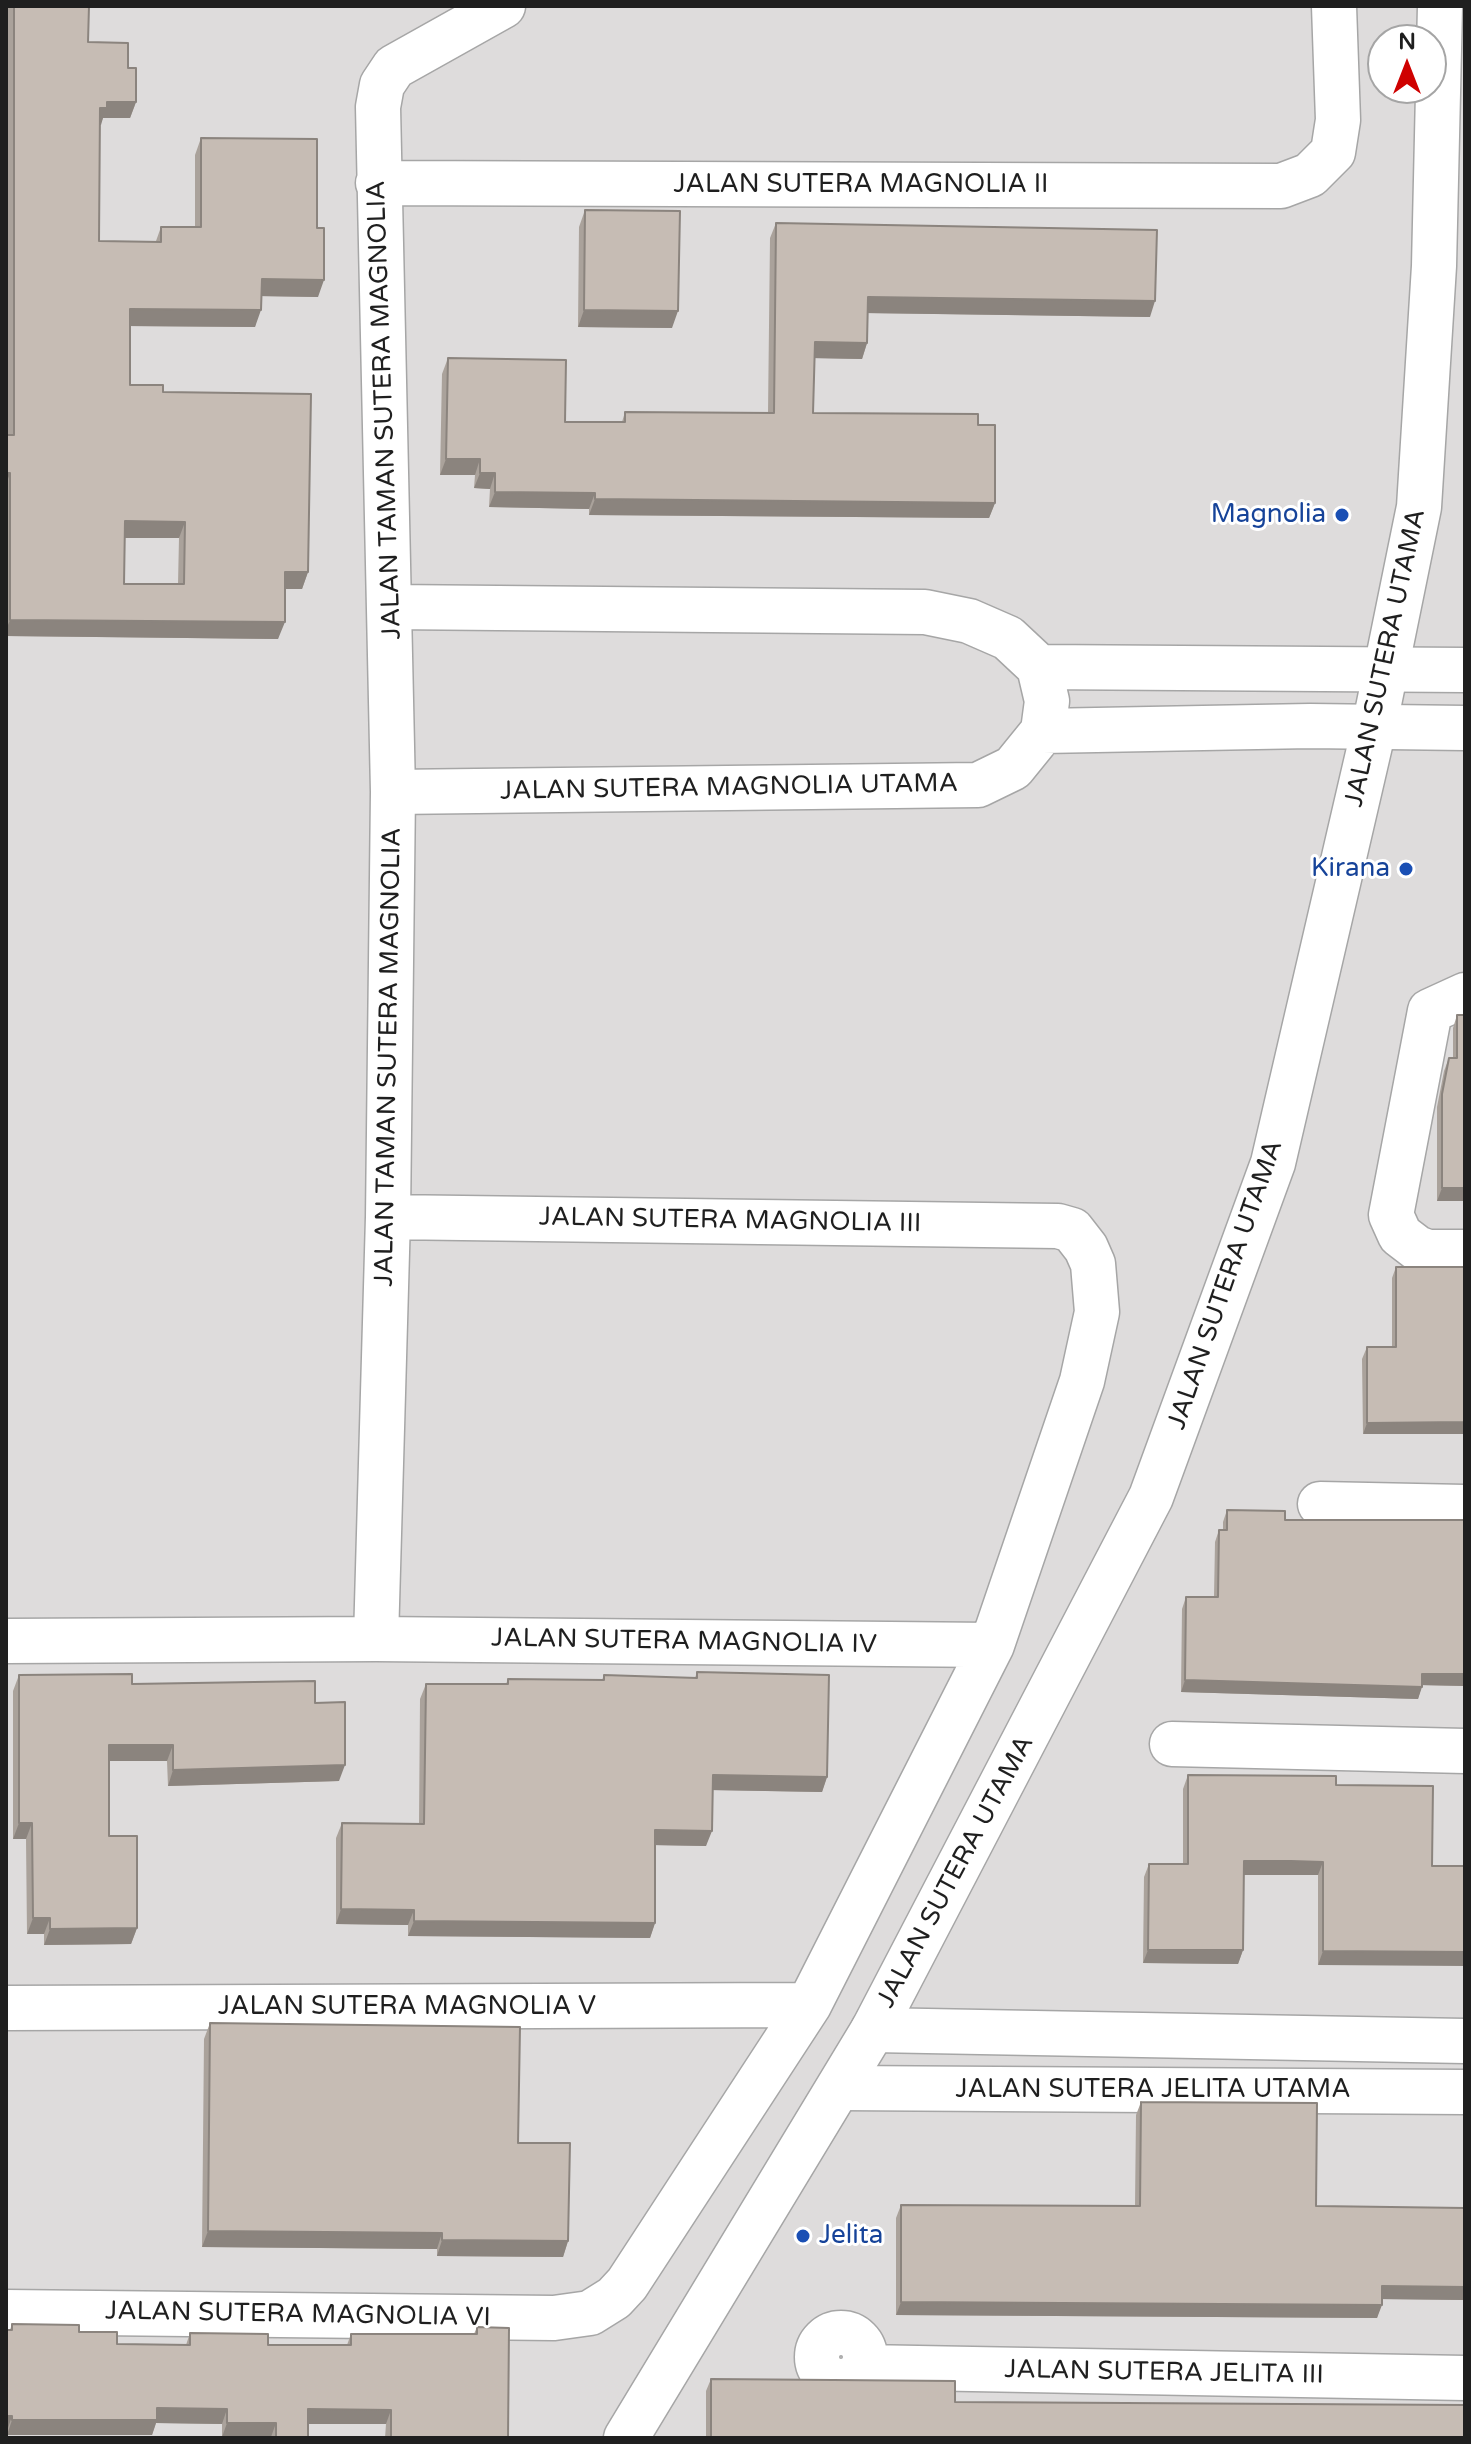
<!DOCTYPE html>
<html>
<head>
<meta charset="utf-8">
<style>
	body { margin:0 }
	#map { position:relative; width:1471px; height:2444px; overflow:hidden; background:#f1ede5; font-family:"Varela Round",sans-serif }
	canvas { display:block }
	.frame { position:absolute; inset:0; border:8px solid #1f1f1f; pointer-events:none }
	.north { position:absolute; left:1367px; top:24px; width:80px; height:80px; box-sizing:border-box; background:#fff; border:2px solid #a5a5a5; border-radius:50%; rotate:0deg; font-size:22px; font-weight:700; line-height:32px; text-align:center; color:#1f1f1f }
	.north::after { content:''; display:block; margin:auto; width:28px; height:36px; background:#cf0100; clip-path:polygon(50% 0,100% 100%,50% 72%,0 100%) }
</style>
</head>
<body>
<div id="map">
<canvas width="1471" height="2444"></canvas>
<div class="frame"></div>
<div class="north">N</div>
</div>
<script>
const ctx = document.querySelector('canvas').getContext('2d');
ctx.lineJoin = 'round';
function fillPath(path, color) { ctx.fillStyle = color; ctx.fill(path, 'evenodd'); }
const toPath = rows => new Path2D(rows.map(r => 'M' + r).join(''));
function strokePath(path, color, width, dash) { ctx.strokeStyle = color; ctx.lineWidth = width; ctx.lineCap = dash ? 'butt' : 'round'; ctx.setLineDash(dash || []); ctx.stroke(path); }
function drawText(font, color, halo, rows, align = 'center') {
  ctx.font = font + ' "Varela Round",sans-serif'; ctx.lineWidth = 6; ctx.setLineDash([]); ctx.textBaseline = 'middle'; ctx.strokeStyle = halo; ctx.fillStyle = color; for (const [text, x, y, turn = 0] of rows) {
    ctx.save(); ctx.translate(x, y); ctx.rotate((+turn || 0) * Math.PI / 180); ctx.textAlign = isNaN(turn) ? turn : align; if (halo) ctx.strokeText(text, 0, 0); ctx.fillText(text, 0, 0); ctx.restore();
  }
}
fillPath(toPath([
	[6,6,1465,6,1465,2438,6,2438],
	[1383,40,1431,40,1431,88,1383,88]
]), '#dedcdc');
const minor = toPath([
	[378,183,1281,186,1310,175,1333,152,1338,120,1334,6],
	[391,607,925,612,969,621,1008,638,1039,667,1047,701,1043,731,1013,768,978,785,393,792],
	[1039,667,1465,670],
	[1043,731,1310,726,1465,728],
	[1465,995,1430,1011,1391,1215,1400,1235,1417,1248,1428,1252,1465,1252],
	[1320,1504,1465,1507],
	[376,1639,388,1217,393,792,378,107,382,85,394,67,503,6],
	[6,1641,376,1639,992,1645],
	[1172,1744,1465,1751],
	[6,2008,809,2005],
	[873,2030,1465,2041],
	[840,2088,1465,2092],
	[6,2312,554,2318,590,2313,614,2298,627,2284,809,2005,992,1645,1082,1381,1097,1312,1093,1264,1086,1248,1072,1230,1058,1226,388,1217],
	'817 2357a24 24 0 1 1 48 0a24 24 0 1 1-48 0Z',
	[863,2367,1465,2378]
]);
const tertiary = toPath([
	[626,2438,873,2030,1151,1497,1273,1163,1374,728,1419,507,1434,266,1440,6]
]);
strokePath(minor, '#a6a6a6', 47);
strokePath(tertiary, '#a6a6a6', 47);
strokePath(minor, '#fff', 44);
strokePath(tertiary, '#fff', 44);
fillPath(toPath([
	[8,6,89,6,88,42,128,68,136,102,130,118,103,118,100,125,99,241,156,241,161,227,195,227,195,155,201,138,318,297,261,296,255,327,130,326,130,385,163,392,308,572,302,589,285,589,278,639,6,636],
	[125,538,179,538,178,584,124,584],
	[585,210,672,328,578,327,579,227],
	[776,223,1150,317,868,313,867,343,862,359,815,358,813,413,978,425,995,503,989,518,589,515,589,509,489,507,490,489,474,488,475,475,440,475,442,374,448,358,565,422,622,422,625,412,768,413,770,238],
	[1457,1015,1465,1015,1465,1201,1437,1201,1437,1107,1444,1071,1449,1058,1453,1058,1453,1028],
	[1396,1267,1465,1267,1363,1434,1362,1359,1367,1347,1392,1347,1392,1278],
	[1227,1510,1285,1520,1465,1686,1422,1685,1418,1699,1181,1692,1182,1609,1186,1597,1214,1597,1215,1542,1219,1530,1223,1530,1223,1522],
	[697,1672,827,1777,822,1792,713,1790,706,1846,655,1845,655,1923,650,1938,408,1936,408,1925,336,1924,336,1838,342,1823,419,1824,420,1699,426,1684,506,1684,508,1679,602,1680,604,1675,695,1678],
	[19,1675,132,1684,315,1703,339,1781,168,1786,167,1761,109,1761,109,1836,137,1928,131,1944,44,1945,44,1934,27,1934,26,1839,13,1839,13,1691],
	[1188,1775,1336,1785,1433,1786,1318,1965,1318,1875,1244,1875,1243,1950,1238,1964,1143,1963,1144,1877,1149,1864,1183,1864,1183,1789],
	[210,2023,518,2143,568,2241,563,2257,437,2256,437,2249,202,2247,204,2039],
	[1141,2102,1316,2206,1465,2208,1465,2300,1382,2299,1377,2318,896,2315,896,2218,901,2205,1135,2206,1136,2115],
	[12,2324,79,2332,117,2344,186,2345,190,2333,268,2345,347,2345,351,2334,474,2334,477,2327,508,2438,385,2438,386,2424,308,2424,308,2438,222,2437,222,2424,156,2423,152,2435,7,2435,10,2330],
	[711,2379,955,2402,1465,2438,706,2438,706,2391]
]), '#aaa29b');
fillPath(toPath([
	[107,102,136,102,130,118,103,118,101,125,94,125,100,108],
	[262,279,324,280,318,297,255,296],
	[868,297,1155,301,1150,317,862,313],
	[130,309,261,310,255,327,124,326],
	[584,310,678,311,672,328,578,327],
	[815,342,867,343,862,359,809,358],
	[446,459,480,459,475,475,440,475],
	[6,473,10,473,6,485],
	[480,473,495,473,490,489,474,488],
	[495,492,595,493,589,509,489,507],
	[595,499,995,503,989,518,589,515],
	[125,521,185,522,179,538,119,538],
	[285,572,308,572,302,589,278,589],
	[10,620,285,622,278,639,6,636,6,630],
	[1442,1188,1465,1188,1465,1201,1437,1201],
	[1465,1422,1465,1434,1363,1434,1367,1423],
	[1422,1674,1465,1674,1465,1686,1418,1685],
	[1185,1680,1422,1687,1418,1699,1181,1692],
	[109,1745,173,1745,167,1761,103,1761],
	[345,1765,339,1781,168,1786,173,1770],
	[713,1775,827,1777,822,1792,708,1790],
	[19,1823,32,1823,26,1839,13,1839],
	[655,1830,712,1831,706,1846,650,1845],
	[1244,1861,1323,1862,1318,1875,1239,1875],
	[341,1909,414,1910,408,1925,336,1924],
	[33,1918,50,1918,44,1934,27,1934],
	[414,1921,655,1923,650,1938,408,1936],
	[137,1928,131,1944,44,1945,50,1929],
	[1148,1950,1243,1950,1238,1964,1143,1963],
	[1323,1951,1465,1952,1465,1966,1318,1965],
	[208,2231,442,2233,437,2249,202,2247],
	[442,2240,568,2241,563,2257,437,2256],
	[1382,2286,1465,2287,1465,2300,1377,2299],
	[901,2302,1382,2305,1377,2318,896,2315],
	[157,2408,227,2409,222,2424,156,2423,152,2435,7,2435,12,2420],
	[308,2409,391,2410,386,2424,302,2424],
	[6,2416,12,2416,7,2431,6,2431],
	[227,2423,276,2423,271,2437,222,2437]
]), '#8b847e');
const building = toPath([
	[14,6,89,6,88,42,128,43,128,68,136,68,136,102,107,102,107,108,100,108,99,241,161,242,161,227,201,227,201,138,317,139,317,228,324,228,324,280,262,279,261,310,130,309,130,385,163,385,163,392,311,394,308,572,285,572,285,622,10,620,10,473,6,473,6,435,14,435,14,6],
	[125,521,185,522,184,584,124,584,125,521],
	[585,210,680,211,678,311,584,310,585,210],
	[776,223,1157,230,1155,301,868,297,867,343,815,342,813,413,978,414,978,425,995,425,995,503,595,499,595,493,495,492,495,473,480,473,480,459,446,459,448,358,566,360,565,422,625,422,625,412,774,413,776,223],
	[1457,1015,1465,1015,1465,1188,1442,1188,1442,1094,1449,1058,1457,1058,1457,1015],
	[1396,1267,1465,1267,1465,1422,1367,1423,1367,1347,1396,1347,1396,1267],
	[1227,1510,1285,1511,1285,1520,1465,1520,1465,1674,1422,1674,1422,1687,1185,1680,1186,1597,1218,1597,1219,1530,1227,1530,1227,1510],
	[697,1672,829,1675,827,1777,713,1775,712,1831,655,1830,655,1923,414,1921,414,1910,341,1909,342,1823,424,1824,426,1684,508,1684,508,1679,604,1680,604,1675,697,1678,697,1672],
	[132,1674,132,1684,315,1681,315,1703,345,1702,345,1765,173,1770,173,1745,109,1745,109,1836,137,1836,137,1928,50,1929,50,1918,33,1918,32,1823,19,1823,19,1675,132,1674],
	[1188,1775,1336,1776,1336,1785,1433,1786,1432,1866,1465,1866,1465,1952,1323,1951,1323,1862,1291,1861,1244,1861,1243,1950,1148,1950,1149,1864,1188,1864,1188,1775],
	[210,2023,520,2027,518,2143,570,2143,568,2241,442,2240,442,2233,208,2231,210,2023],
	[1141,2102,1317,2103,1316,2206,1465,2208,1465,2287,1382,2286,1382,2305,901,2302,901,2205,1140,2206,1141,2102],
	[12,2324,79,2325,79,2332,117,2332,117,2344,190,2345,190,2333,268,2334,268,2345,351,2345,351,2334,477,2334,477,2327,509,2328,508,2438,391,2438,391,2410,308,2409,308,2438,276,2438,276,2423,227,2423,227,2409,157,2408,157,2420,12,2420,12,2416,6,2416,6,2330,12,2330,12,2324],
	[711,2379,955,2381,955,2402,1465,2405,1465,2438,711,2438,711,2379]
]);
fillPath(building, '#c6bcb4');
strokePath(building, '#8b847e', 2);
for (const [x, y, r, color] of [
	[1342,515,8,"#1a4fb4"],
	[1406,869,8,"#1a4fb4"],
	[803,2236,8,"#1a4fb4"]
]) { const dot = new Path2D(); dot.arc(x, y, r, 0, 2 * Math.PI); ctx.fillStyle = color; ctx.fill(dot); strokePath(dot, '#fff', 3); }
drawText('26px', '#1f1f1f', '#fff', [
	["JALAN SUTERA MAGNOLIA II",861,185],
	["JALAN TAMAN SUTERA MAGNOLIA",385,410,-92],
	["JALAN SUTERA UTAMA",1386,658,-78],
	["JALAN SUTERA MAGNOLIA UTAMA",729,788,-1],
	["JALAN TAMAN SUTERA MAGNOLIA",389,1057,-89],
	["JALAN SUTERA MAGNOLIA III",730,1221,1],
	["JALAN SUTERA UTAMA",1226,1285,-71],
	["JALAN SUTERA MAGNOLIA IV",684,1642,1],
	["JALAN SUTERA UTAMA",956,1872,-62],
	["JALAN SUTERA MAGNOLIA V",407,2007],
	["JALAN SUTERA JELITA UTAMA",1153,2090],
	["JALAN SUTERA MAGNOLIA VI",298,2315,1],
	["JALAN SUTERA JELITA III",1164,2373,1]
]);
drawText('26px', '#164399', '#fff', [
	["Magnolia",1326,515],
	["Kirana",1390,869],
	["Jelita",819,2236,"left"]
], 'right');
</script>
</body>
</html>
